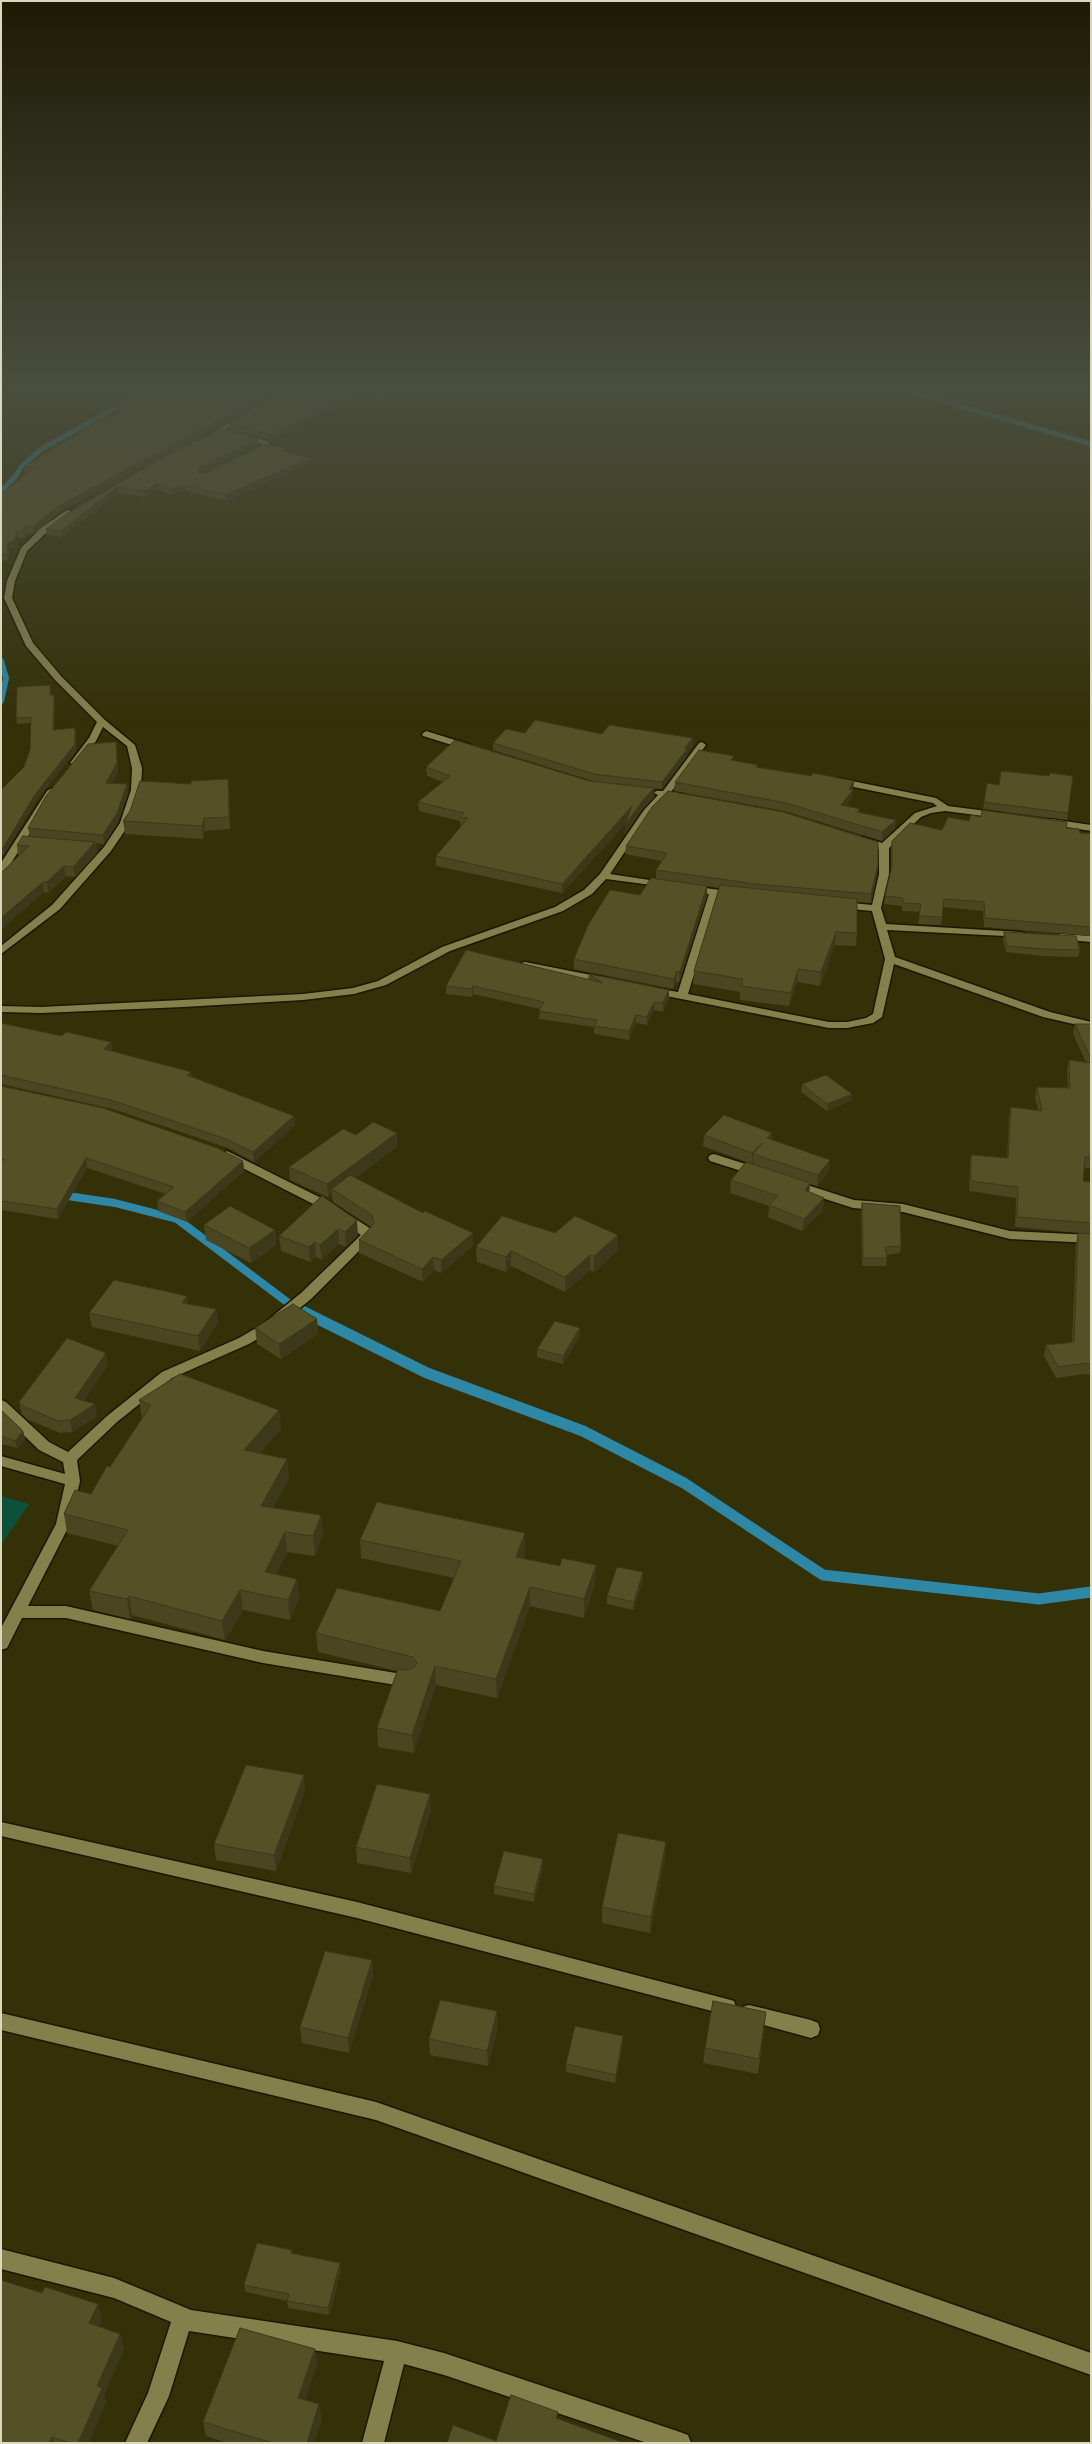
<!DOCTYPE html>
<html>
<head>
<meta charset="utf-8">
<style>
	body { margin:0 }
	#map { position:relative; width:1092px; height:2444px; overflow:hidden; background:#343008; font-family:Karla,sans-serif }
	canvas { display:block }
	.frame { position:absolute; inset:0; border:2px solid #dad9be; pointer-events:none }
</style>
</head>
<body>
<div id="map">
<canvas width="1092" height="2444"></canvas>
<div class="frame"></div>
</div>
<script>
const ctx = document.querySelector('canvas').getContext('2d');
ctx.lineJoin = 'round';
function fillPath(path, color) { ctx.fillStyle = color; ctx.fill(path, 'evenodd'); }
const toPath = rows => new Path2D(rows.map(r => 'M' + r).join(''));
function strokePath(path, color, width, dash) { ctx.strokeStyle = color; ctx.lineWidth = width; ctx.lineCap = dash ? 'butt' : 'round'; ctx.setLineDash(dash || []); ctx.stroke(path); }
fillPath(toPath([
	[1,1496,29,1504,1,1545]
]), '#0e513a');
strokePath(toPath([
	[909,391,1091,444],
	[1,491,16,476,21,467,40,450,145,391]
]), '#2d87a5', 5);
strokePath(toPath([
	[1,661,6,678,1,701]
]), '#2d87a5', 6);
strokePath(toPath([
	[61,1195,115,1203,177,1219,295,1308]
]), '#2d87a5', 8);
strokePath(toPath([
	[294,1307,427,1373,583,1431,684,1483,823,1575,1039,1599,1091,1592]
]), '#2d87a5', 11);
const street = toPath([
	[241,416,246,417,210,438,205,437,241,416],
	[243,434,267,441,270,445,255,453,251,453,251,451,263,444,241,437,241,435,243,434],
	[67,510,74,512,47,532,27,551,15,581,12,598,33,643,61,676,105,720,135,745,142,768,141,790,130,823,111,851,60,909,1,954,1,946,52,905,104,847,120,823,131,790,132,768,127,746,103,727,96,741,77,765,70,763,89,738,97,722,55,680,26,646,4,598,7,581,21,548,41,528,67,510],
	[426,731,471,745,472,747,468,750,423,736,422,734,426,731],
	[702,742,706,745,671,792,684,794,684,798,667,797,663,800,650,814,610,874,663,882,667,883,667,887,606,879,592,894,563,911,450,951,386,985,354,994,303,1000,183,1007,41,1013,1,1012,1,1006,41,1007,303,994,353,988,378,981,442,947,555,907,584,890,600,874,644,810,658,795,654,793,656,791,663,791,699,743,702,742],
	[837,778,936,798,948,806,1002,813,1002,817,999,818,945,811,931,813,921,817,889,848,889,874,881,908,886,924,1020,932,1024,933,1024,937,887,930,895,957,1050,1012,1091,1022,1091,1028,1043,1017,894,964,882,1017,873,1023,847,1028,829,1028,651,993,650,991,655,988,678,992,709,894,686,891,685,889,690,886,735,892,740,895,735,898,718,896,688,994,829,1022,847,1022,866,1018,873,1014,885,959,872,911,842,908,837,905,842,902,872,905,879,874,879,849,860,842,860,838,863,837,882,843,915,813,937,806,933,803,834,783,832,781,837,778],
	[52,788,57,791,6,871,1,874,1,863,47,791,52,788],
	[1051,819,1091,825,1091,831,1048,824,1046,822,1051,819],
	[1060,934,1091,936,1091,942,1056,939,1055,937,1060,934],
	[525,962,606,978,611,981,606,984,521,967,521,963,525,962],
	[227,1151,331,1203,371,1229,374,1236,311,1299,273,1330,249,1344,172,1378,117,1422,77,1460,80,1481,70,1524,28,1606,66,1606,263,1651,408,1675,414,1677,416,1681,414,1685,408,1687,263,1663,66,1618,22,1618,7,1648,1,1650,1,1628,56,1524,65,1484,1,1466,1,1456,65,1474,63,1462,39,1450,1,1413,1,1400,6,1402,49,1442,68,1452,107,1416,162,1372,239,1338,263,1324,301,1293,361,1235,323,1209,223,1158,221,1155,227,1151],
	[714,1154,761,1169,763,1172,757,1176,710,1161,708,1158,710,1155,714,1154],
	[795,1181,854,1200,903,1204,1010,1231,1091,1235,1091,1243,1010,1239,903,1212,853,1208,791,1188,789,1185,795,1181],
	[1,1822,357,1902,727,1999,734,2001,736,2007,734,2013,727,2015,357,1918,1,1836,1,1822],
	[749,2005,811,2020,818,2023,820,2029,818,2035,811,2038,749,2021,742,2019,740,2013,742,2007,749,2005],
	[1,2013,376,2102,1091,2353,1091,2375,376,2120,1,2030,1,2013],
	[1,2249,114,2278,191,2310,397,2341,444,2353,680,2432,688,2435,691,2443,647,2443,444,2375,404,2364,384,2443,362,2443,384,2361,189,2331,169,2396,147,2443,125,2443,148,2393,171,2322,114,2298,1,2269,1,2249]
]);
strokePath(street, '#1a1800', 3);
fillPath(street, '#84804c');
fillPath(toPath([
	[132,391,284,391,61,511,33,534,25,533,25,538,17,538,16,547,9,549,8,560,1,561,1,562,1,494,27,473,25,473,24,467,123,412,115,410,114,404,134,396,133,396],
	[287,391,402,391,383,400,365,396,318,416,269,442,267,439,231,429,230,423],
	[258,445,201,474,204,474,287,452,309,458,309,463,226,501,186,491,171,495,158,490,145,497,117,493,62,537,46,535,46,529,174,451],
	[51,691,51,695,55,701,54,730,75,728,76,734,76,751,35,802,4,854,1,854,1,790,24,767,30,750,31,723,17,724,16,718],
	[525,733,602,734,693,738,693,746,687,753,687,756,662,789,593,781,493,750,493,743],
	[117,750,118,772,112,783,127,784,128,793,118,822,104,844,96,843,97,853,75,877,66,876,48,893,44,892,19,856,18,856,17,845,30,836,28,828],
	[733,760,757,767,811,776,854,781,852,798,846,806,860,809,859,812,896,820,895,828,882,841,785,811,674,791,675,782],
	[426,767,589,781,654,788,654,797,642,809,625,834,625,825,627,822,562,893,436,866,436,856,461,827,460,821,419,811,418,802,443,782,427,776],
	[1049,776,1073,776,1067,820,983,809,987,783,999,785],
	[230,791,230,829,205,831,203,839,125,834,123,821],
	[969,821,1066,828,1080,833,1091,834,1091,936,984,927,983,911,943,907,941,925,918,924,920,912,902,911,902,906,884,904,885,896,891,870,891,849,892,841,942,830],
	[626,846,877,874,871,903,857,902,857,933,856,946,835,945,820,986,797,982,789,1006,740,1000,740,992,693,984,694,971,719,888,707,886,707,896,679,982,676,982,673,989,574,969,574,959,640,895,656,878,656,870,662,861,625,854],
	[1004,932,1080,950,1078,957,1042,956,1006,952,1003,939],
	[589,974,669,990,669,998,663,1012,654,1010,647,1025,636,1023,629,1040,594,1034,594,1027,539,1019,540,1009,473,994,472,997,446,994,446,986,588,979],
	[1,1023,62,1036,111,1042,112,1051,191,1072,192,1077,294,1116,295,1125,254,1162,228,1148,113,1109,1,1084],
	[1075,1024,1091,1024,1091,1168,1084,1168,1083,1181,1091,1182,1091,1234,1015,1227,1016,1198,969,1191,970,1165,971,1155,1007,1158,1009,1117,1011,1107,1038,1110,1035,1097,1037,1087,1068,1088,1067,1070,1069,1060,1086,1062,1073,1034],
	[802,1084,852,1094,851,1101,827,1111,801,1092],
	[1,1086,243,1161,244,1171,187,1222,158,1211,157,1201,166,1194,87,1168,58,1219,1,1210],
	[772,1133,772,1140,830,1160,829,1170,817,1186,810,1184,809,1192,823,1210,802,1231,768,1217,769,1206,730,1193,731,1180,753,1164,753,1163,752,1164,703,1146,704,1135],
	[356,1135,398,1146,355,1178,423,1213,473,1233,473,1246,441,1273,434,1270,423,1282,359,1253,359,1240,371,1227,333,1202,332,1194,328,1197,290,1180,289,1167],
	[322,1196,358,1235,346,1247,339,1244,322,1260,316,1257,310,1262,281,1251,279,1236],
	[862,1203,901,1246,900,1253,886,1255,887,1258,886,1266,862,1266,861,1210],
	[204,1225,275,1230,276,1245,251,1263,206,1240],
	[555,1233,618,1235,618,1250,594,1272,590,1270,565,1292,511,1266,506,1272,477,1262,476,1247],
	[1078,1233,1091,1234,1091,1375,1085,1374,1056,1378,1044,1356,1046,1345,1072,1342,1076,1244],
	[187,1296,188,1304,216,1309,218,1323,200,1351,92,1327,89,1313],
	[317,1319,318,1334,281,1359,257,1344,255,1328],
	[580,1336,563,1364,537,1357,537,1349],
	[108,1365,84,1400,97,1416,72,1432,60,1433,27,1419,22,1414,19,1402],
	[139,1400,279,1410,281,1429,260,1453,287,1459,289,1479,273,1508,321,1515,323,1534,315,1556,287,1552,276,1574,297,1579,299,1598,290,1620,243,1610,225,1640,132,1615,130,1619,93,1610,89,1591,118,1546,67,1533,64,1514,91,1494,110,1467,142,1419],
	[1,1410,23,1431,25,1439,17,1448,1,1444],
	[525,1533,525,1551,523,1558,560,1566,596,1565,595,1584,584,1618,530,1606,497,1698,436,1685,414,1753,378,1747,377,1728,397,1671,318,1652,316,1633,440,1611,454,1578,361,1558,360,1540],
	[643,1572,643,1580,633,1610,607,1604,607,1596],
	[305,1791,276,1871,216,1860,214,1844],
	[431,1810,411,1873,357,1863,356,1847],
	[665,1858,650,1933,602,1923,602,1907],
	[543,1867,534,1902,494,1894,494,1886],
	[372,1960,373,1976,349,2053,302,2043,300,2027],
	[766,2012,758,2074,703,2063,705,2048],
	[498,2027,488,2066,430,2055,429,2039],
	[623,2036,623,2044,615,2083,566,2072,566,2064],
	[292,2250,293,2254,340,2263,341,2271,329,2315,288,2308,287,2301,246,2292,244,2285],
	[102,2319,99,2326,120,2334,124,2349,104,2395,106,2402,89,2443,1,2443],
	[315,2349,317,2364,305,2400,322,2418,314,2443,227,2443,206,2436,203,2422]
]), '#494621');
fillPath(toPath([
	[273,391,284,391,61,511,33,534,32,527,60,505],
	[363,391,365,391,365,396,318,416,269,442,269,436,318,410],
	[389,391,402,391,383,400,382,394],
	[257,439,258,445,199,474,198,473,199,468],
	[309,458,309,463,226,501,225,495],
	[157,484,158,490,145,497,144,491],
	[185,485,186,491,171,495,171,489],
	[117,487,117,493,62,537,61,531],
	[16,532,17,538,16,547,9,549,8,560,7,554,8,543],
	[54,695,55,701,54,736,53,730],
	[75,728,76,734,76,751,35,802,4,854,3,848],
	[693,738,693,746,687,753,687,756,662,789,662,782,685,748],
	[116,742,117,750,118,772,107,792,106,783],
	[228,779,230,791,230,829,229,817],
	[854,781,853,789,852,792,853,790,852,798,840,814,841,805,849,789],
	[127,784,128,793,118,822,104,844,103,835],
	[654,788,654,797,642,809,625,834,625,825,631,817,562,893,562,884,632,806,643,800],
	[204,818,205,831,203,839,202,826],
	[896,820,895,828,882,841,882,832],
	[95,842,97,853,75,877,73,867],
	[878,865,877,874,871,903,871,894],
	[64,866,66,876,48,893,47,882],
	[43,882,44,892,1,930,1,918],
	[707,886,707,896,679,982,680,972],
	[836,932,835,945,820,986,821,972],
	[798,969,797,982,789,1006,791,993],
	[677,971,676,982,673,989,674,979],
	[473,986,473,994,472,997,472,989],
	[669,990,669,998,663,1012,663,1003],
	[654,1002,654,1010,647,1025,647,1017],
	[636,1015,636,1023,629,1040,629,1031],
	[111,1042,112,1052,104,1049],
	[191,1072,192,1081,187,1075],
	[852,1094,851,1101,827,1111,827,1104],
	[294,1116,295,1125,254,1162,253,1152],
	[397,1133,398,1146,336,1192,332,1189,332,1194,328,1197,327,1184],
	[772,1133,771,1144,767,1138],
	[762,1143,753,1154,753,1163,752,1164,752,1153],
	[86,1158,87,1168,58,1219,57,1209],
	[830,1160,829,1170,817,1186,818,1175],
	[243,1161,244,1171,187,1222,185,1212],
	[810,1183,809,1195,805,1190],
	[824,1198,823,1210,802,1231,804,1219],
	[357,1220,358,1235,346,1247,345,1232],
	[338,1229,339,1244,322,1260,320,1245],
	[275,1230,276,1245,251,1263,249,1248],
	[473,1233,473,1246,441,1273,441,1260],
	[618,1235,618,1250,594,1272,594,1256],
	[315,1242,316,1257,310,1262,309,1247],
	[511,1251,511,1266,506,1272,506,1257],
	[590,1255,590,1270,565,1292,565,1277],
	[433,1257,434,1270,423,1282,422,1269],
	[187,1296,189,1310,182,1303],
	[216,1309,218,1323,200,1351,198,1336],
	[317,1319,318,1334,281,1359,279,1344],
	[580,1328,580,1336,563,1364,563,1356],
	[106,1353,108,1365,78,1410,75,1398],
	[95,1404,97,1416,72,1432,70,1420],
	[279,1410,281,1429,247,1469,244,1450],
	[23,1431,25,1439,17,1448,15,1441],
	[287,1459,289,1479,263,1526,261,1506],
	[321,1515,323,1534,315,1556,313,1536],
	[285,1532,287,1552,267,1591,265,1572],
	[525,1533,525,1551,516,1575,516,1557],
	[596,1565,595,1584,584,1618,584,1599],
	[643,1572,643,1580,633,1610,634,1602],
	[297,1579,299,1598,290,1620,288,1600],
	[530,1587,530,1606,497,1698,496,1679],
	[240,1590,243,1610,225,1640,222,1621],
	[129,1596,132,1615,130,1619,127,1599],
	[435,1666,436,1685,414,1753,412,1735],
	[304,1775,305,1791,276,1871,274,1855],
	[430,1794,431,1810,411,1873,410,1858],
	[666,1842,665,1858,650,1933,651,1917],
	[543,1859,543,1867,534,1902,534,1894],
	[372,1960,373,1976,349,2053,348,2038],
	[497,2011,498,2027,488,2066,487,2051],
	[623,2036,623,2044,615,2083,616,2075],
	[340,2263,341,2271,329,2315,328,2308],
	[98,2304,102,2319,93,2338,89,2323],
	[120,2334,124,2349,104,2395,106,2402,89,2443,78,2443,97,2386],
	[315,2349,317,2364,301,2412,298,2398],
	[319,2404,322,2418,314,2443,307,2443],
	[52,2437,54,2443,49,2443]
]), '#3c391b');
const building = toPath([
	[137,391,273,391,60,505,32,527,24,526,24,531,16,532,15,540,8,543,7,554,1,554,1,494,34,468,24,467,97,422,132,408,114,404,144,392,137,391],
	[287,391,363,391,318,410,269,436,267,433,230,423,259,405,287,391],
	[369,391,389,391,382,394,369,391],
	[222,429,257,439,199,468,198,473,204,474,265,444,286,449,282,451,309,458,225,495,185,485,171,489,157,484,144,491,117,487,61,531,46,529,68,513,174,451,222,429],
	[50,685,50,695,54,695,53,730,75,728,75,744,34,796,3,848,1,848,1,790,24,767,30,750,31,717,16,718,17,687,50,685],
	[535,720,602,734,609,725,693,738,685,748,687,749,662,782,594,774,493,743,506,729,525,733,535,720],
	[455,740,589,781,654,788,643,800,625,825,632,806,562,884,436,856,468,818,460,817,464,813,418,802,450,776,426,767,455,740],
	[116,742,117,763,106,783,127,784,117,813,103,835,28,828,46,796,88,744,116,742],
	[699,750,734,756,731,760,758,765,756,767,811,776,813,773,854,781,849,789,853,790,841,805,860,809,857,812,896,820,882,832,786,803,675,782,699,750],
	[1001,771,1049,776,1050,773,1073,776,1068,813,984,802,987,783,999,785,1001,771],
	[228,779,229,817,204,818,202,826,123,821,130,811,140,781,191,784,191,781,228,779],
	[668,791,783,812,878,842,878,865,871,894,756,884,656,870,667,853,626,846,652,807,668,791],
	[982,810,1067,822,1066,828,1079,829,1080,833,1091,834,1091,927,985,918,984,902,944,899,942,917,919,916,921,904,903,903,903,898,885,896,892,866,892,841,910,823,942,830,948,817,969,821,971,815,981,817,982,810],
	[23,836,95,842,73,867,64,866,47,882,43,882,1,918,1,873,29,846,17,845,23,836],
	[651,878,707,886,680,972,677,971,674,979,574,959,588,925,610,890,640,895,651,878],
	[720,885,857,899,857,933,836,932,821,972,798,969,791,993,741,986,743,979,694,971,720,885],
	[1004,932,1076,936,1080,950,1043,949,1007,946,1004,932],
	[466,950,603,983,589,974,669,990,663,1003,654,1002,647,1017,636,1015,629,1031,594,1026,597,1020,539,1011,544,1002,473,986,472,989,446,986,466,950],
	[1,1023,62,1036,66,1032,111,1042,104,1049,191,1072,187,1075,294,1116,253,1152,226,1139,111,1100,1,1075,1,1023],
	[1075,1024,1091,1024,1091,1059,1075,1024],
	[1069,1060,1091,1063,1091,1157,1085,1157,1083,1181,1091,1182,1091,1223,1017,1217,1018,1187,971,1181,971,1155,1008,1158,1011,1107,1042,1111,1037,1087,1070,1088,1069,1060],
	[826,1075,852,1094,827,1104,802,1084,826,1075],
	[1,1086,103,1108,217,1148,243,1161,185,1212,157,1201,174,1187,86,1158,57,1209,1,1201,1,1163,4,1159,1,1158,1,1086],
	[724,1115,772,1133,767,1138,830,1160,818,1175,753,1154,762,1143,752,1153,704,1135,724,1115],
	[373,1122,397,1133,327,1184,289,1167,343,1129,356,1135,373,1122],
	[746,1162,810,1183,805,1190,824,1198,804,1219,769,1205,778,1196,731,1180,746,1162],
	[350,1175,423,1213,425,1211,473,1233,441,1260,433,1257,422,1269,359,1240,374,1224,372,1215,332,1189,350,1175],
	[322,1196,357,1220,345,1232,338,1229,320,1245,315,1242,309,1247,279,1236,322,1196],
	[862,1203,900,1206,901,1246,885,1247,887,1258,863,1258,862,1203],
	[230,1206,275,1230,249,1248,204,1225,230,1206],
	[502,1216,555,1233,575,1216,618,1235,594,1256,590,1255,565,1277,511,1251,506,1257,476,1247,502,1216],
	[1078,1233,1091,1234,1091,1364,1087,1363,1058,1367,1046,1345,1074,1342,1078,1233],
	[114,1280,187,1296,182,1303,216,1309,198,1336,89,1313,114,1280],
	[293,1304,317,1319,279,1344,255,1328,293,1304],
	[555,1321,580,1328,563,1356,537,1349,555,1321],
	[67,1338,106,1353,75,1398,95,1404,70,1420,58,1421,25,1407,19,1402,67,1338],
	[180,1374,279,1410,244,1450,287,1459,261,1506,321,1515,313,1536,285,1532,265,1572,297,1579,288,1600,240,1590,222,1621,129,1596,127,1599,89,1591,128,1530,64,1514,75,1490,91,1494,107,1466,110,1467,151,1405,139,1400,180,1374],
	[1,1410,23,1431,15,1441,1,1436,1,1410],
	[377,1502,525,1533,516,1557,560,1566,562,1558,596,1565,584,1599,530,1587,496,1679,435,1666,412,1735,377,1728,398,1669,407,1670,413,1668,417,1663,413,1657,316,1633,337,1588,440,1611,461,1561,360,1540,377,1502],
	[617,1567,643,1572,634,1602,607,1596,617,1567],
	[246,1765,304,1775,274,1855,214,1844,246,1765],
	[377,1784,430,1794,410,1858,356,1847,377,1784],
	[618,1833,666,1842,651,1917,602,1907,618,1833],
	[504,1851,543,1859,534,1894,494,1886,504,1851],
	[325,1951,372,1960,348,2038,300,2027,325,1951],
	[440,2000,497,2011,487,2051,429,2039,440,2000],
	[713,2001,766,2012,759,2059,705,2048,713,2001],
	[575,2026,623,2036,616,2075,566,2064,575,2026],
	[257,2243,292,2250,291,2253,340,2263,328,2308,287,2301,289,2294,244,2285,257,2243],
	[1,2280,42,2293,45,2287,98,2304,89,2323,120,2334,97,2386,102,2388,78,2443,70,2443,52,2437,49,2443,1,2443,1,2280],
	[240,2328,315,2349,298,2398,319,2404,307,2443,273,2443,203,2422,240,2328],
	[511,2395,558,2412,556,2418,624,2443,447,2443,453,2425,496,2441,511,2395]
]);
fillPath(building, '#555126');
strokePath(building, '#3c391b', 1);
const sky = ctx.createLinearGradient(0, 0, 0, 733);
sky.addColorStop(0, '#1d1a04');
sky.addColorStop(0.53, '#4a4e3d');
sky.addColorStop(1, '#4a4e3d00');
ctx.fillStyle = sky;
ctx.fillRect(0, 0, 1092, 733);
</script>
</body>
</html>
